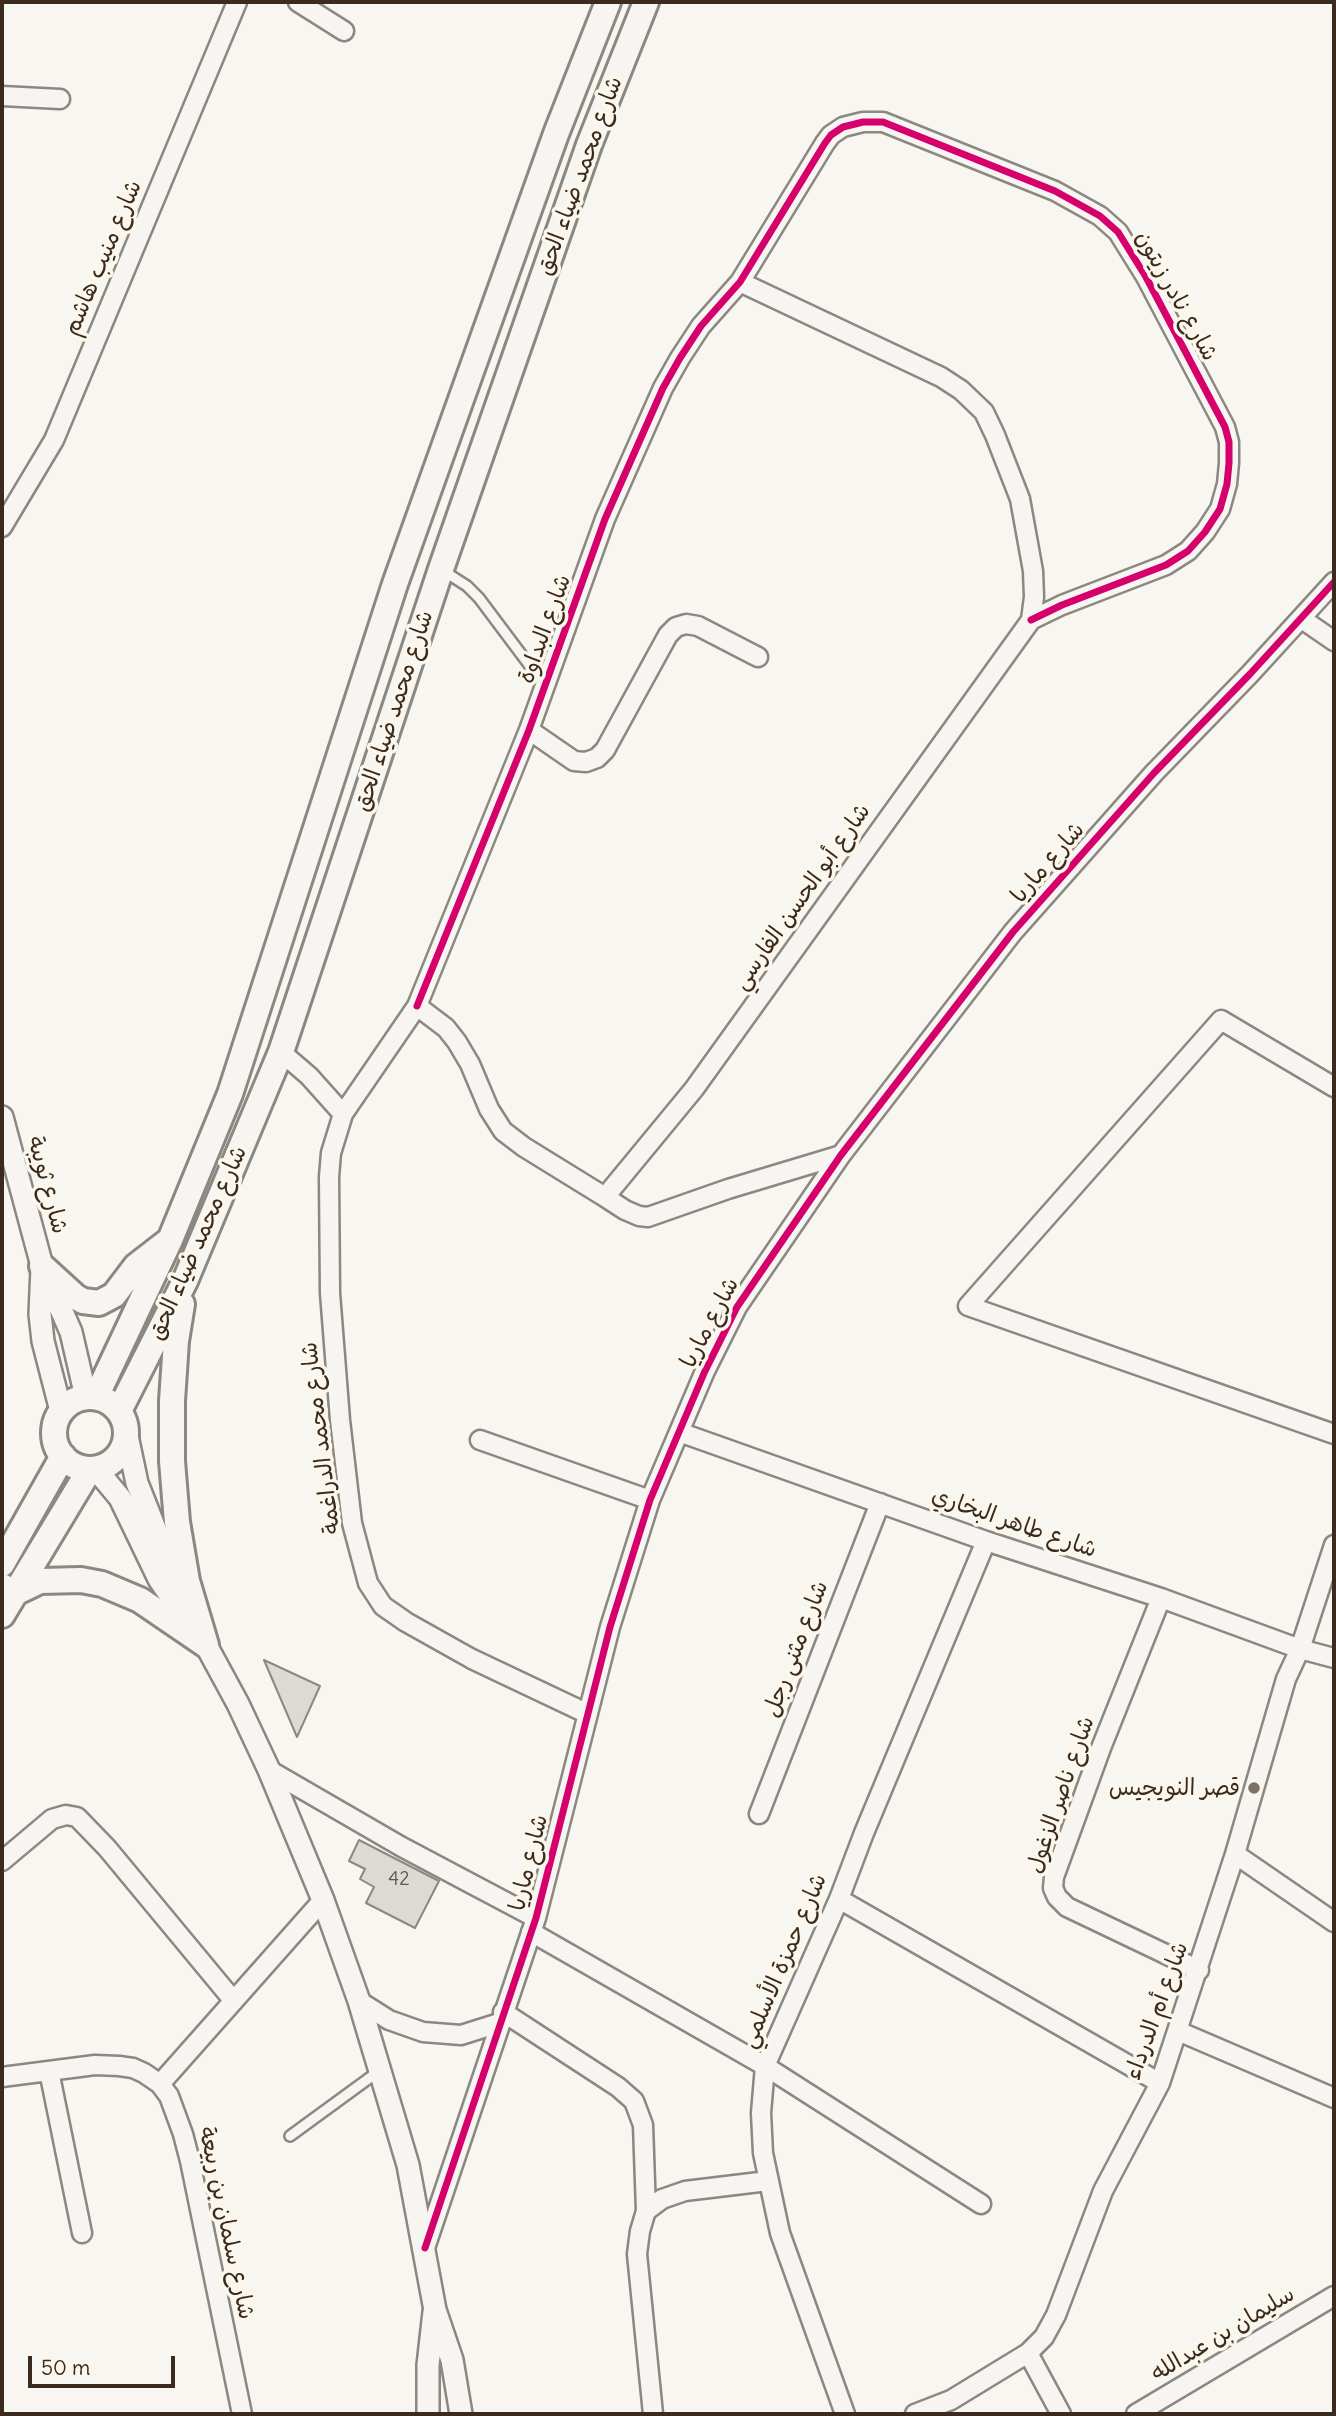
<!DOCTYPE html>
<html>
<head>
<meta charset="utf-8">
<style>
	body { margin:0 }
	#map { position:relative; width:1336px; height:2416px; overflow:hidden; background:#f8f6f0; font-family:Delius,sans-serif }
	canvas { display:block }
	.frame { position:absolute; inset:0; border:4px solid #3b2a1e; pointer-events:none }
	.scale { position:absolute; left:28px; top:2356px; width:147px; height:32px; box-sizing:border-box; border:4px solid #3b2a1e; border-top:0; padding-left:9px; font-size:21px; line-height:24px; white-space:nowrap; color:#3b2a1e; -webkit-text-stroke:5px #fbf7ec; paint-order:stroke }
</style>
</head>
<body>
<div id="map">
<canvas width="1336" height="2416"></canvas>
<div class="frame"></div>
<div class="scale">50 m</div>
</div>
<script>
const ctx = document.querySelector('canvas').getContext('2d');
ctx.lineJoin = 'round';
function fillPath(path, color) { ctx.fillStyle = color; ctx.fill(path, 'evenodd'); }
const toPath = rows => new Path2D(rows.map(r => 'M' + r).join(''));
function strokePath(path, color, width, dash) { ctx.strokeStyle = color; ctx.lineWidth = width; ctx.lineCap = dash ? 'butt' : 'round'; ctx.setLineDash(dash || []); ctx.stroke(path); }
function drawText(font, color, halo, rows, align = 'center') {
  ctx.font = font + ' Delius,"Playpen Sans Arabic",sans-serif'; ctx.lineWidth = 7; ctx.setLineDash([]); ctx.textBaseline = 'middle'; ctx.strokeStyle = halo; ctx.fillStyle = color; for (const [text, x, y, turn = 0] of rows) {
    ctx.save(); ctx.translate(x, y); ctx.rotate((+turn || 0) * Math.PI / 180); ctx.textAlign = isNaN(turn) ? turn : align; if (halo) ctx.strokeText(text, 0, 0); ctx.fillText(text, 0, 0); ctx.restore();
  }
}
const building = toPath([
	[264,1660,320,1686,297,1737,264,1660],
	[359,1840,439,1881,415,1928,366,1903,374,1887,360,1879,365,1869,349,1861,359,1840]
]);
fillPath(building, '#dcdad5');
strokePath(building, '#8b8781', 2);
const service = toPath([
	[442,570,467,586,479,598,545,686],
	[290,2136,379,2071]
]);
const minor = toPath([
	[298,2,344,31],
	[2,96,60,99],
	[2,527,54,440,237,2],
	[1302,619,1334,641],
	[529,730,574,761,586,762,597,758,605,750,668,635,676,627,686,624,698,626,758,657],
	[417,1006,529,730,605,519,663,388,680,358,701,326,740,282,825,143,831,135,843,127,863,122,883,122,1055,191,1100,216,1118,232,1146,277,1225,427,1229,442,1229,463,1227,484,1220,509,1205,532,1188,551,1166,565,1062,605,1031,620],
	[281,1052,309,1076,343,1114,417,1006,446,1028,457,1042,470,1064,489,1109,503,1131,524,1147,605,1197,694,1089,1031,620,1034,597,1033,571,1020,499,995,435,984,412,961,390,941,377,740,282],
	[1334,1087,1221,1020,968,1306,1334,1434],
	[343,1114,331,1153,329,1177,330,1293,340,1420,352,1523,368,1583,383,1606,406,1622,472,1659,586,1713],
	[605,1197,625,1210,639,1216,648,1217,728,1189,841,1155],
	[679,1432,986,1541,1161,1598,1300,1649,1334,1658],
	[480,1440,650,1500],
	[1161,1598,1101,1748,1054,1877,1053,1888,1057,1897,1067,1907,1199,1970],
	[269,1770,402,1847,536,1918],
	[759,1814,880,1503],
	[1235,1854,1334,1922],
	[2,1861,52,1819,66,1815,77,1817,107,1848,233,2000],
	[839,1899,1160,2083],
	[531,1932,765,2066,981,2204],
	[359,2001,389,2020,423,2032,461,2035,499,2023],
	[503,2012,618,2087,634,2101,643,2125,646,2211],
	[1178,2031,1334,2098],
	[49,2071,82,2233],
	[2,2077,95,2065,119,2066,133,2068,144,2073,160,2084,169,2096,183,2134,190,2161,242,2414],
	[160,2084,323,1900],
	[425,2248,536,1918,610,1627,650,1500,705,1371,737,1307,841,1155,1013,932,1154,773,1250,674,1334,582],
	[1028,2353,1061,2414],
	[653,2414,637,2254,640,2231,646,2211,662,2199,685,2191,768,2181],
	[845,2414,780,2233,763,2153,761,2113,765,2066,839,1899,864,1833,986,1541],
	[915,2414,951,2400,1028,2353,1044,2337,1056,2315,1103,2191,1160,2083,1235,1854,1286,1679,1300,1649,1334,1545],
	[1136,2414,1334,2296]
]);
const tertiary = toPath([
	[2,1117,42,1266,71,1332,86,1397],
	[42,1268,40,1314,43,1341,61,1411],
	[126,1431,137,1483,173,1574,180,1600],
	[95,1468,120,1498,159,1579,172,1598,180,1606,206,1645,238,1704,269,1770,323,1900,359,2001,408,2165,435,2310,452,2360,461,2414],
	[428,2414,428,2365,434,2312]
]);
const secondary = toPath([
	[42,1266,76,1297,83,1301,99,1303,114,1295,136,1266,167,1242],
	[182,1304,176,1341,172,1401,172,1461,177,1522,187,1581,206,1645],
	[96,1397,170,1240,230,1094,395,584,556,134,608,2],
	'54 1433a36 36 0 1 1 72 0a36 36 0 1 1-72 0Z',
	[119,1411,185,1281,281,1052,441,569,589,145,646,2],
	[2,1564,63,1456],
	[2,1586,15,1593,40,1581,81,1580,102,1584,140,1600,206,1645],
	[2,1615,90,1469]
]);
strokePath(service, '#8b8781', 14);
strokePath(minor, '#8b8781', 23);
strokePath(tertiary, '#8b8781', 26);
strokePath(secondary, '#8b8781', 30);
strokePath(service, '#f6f5f1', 9);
strokePath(minor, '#f6f5f1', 18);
strokePath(tertiary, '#f6f5f1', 21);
strokePath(secondary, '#f6f5f1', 24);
strokePath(toPath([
	[417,1006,529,730,605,519,663,388,680,358,701,326,740,282,825,143,831,135,843,127,863,122,883,122,1055,191,1100,216,1118,232,1146,277,1225,427,1229,442,1229,463,1227,484,1220,509,1205,532,1188,551,1166,565,1062,605,1031,620],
	[425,2248,536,1918,610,1627,650,1500,705,1371,737,1307,841,1155,1013,932,1154,773,1250,674,1334,582]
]), '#d6006c', 7);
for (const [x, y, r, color] of [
	[1254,1788,7,"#7d7168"]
]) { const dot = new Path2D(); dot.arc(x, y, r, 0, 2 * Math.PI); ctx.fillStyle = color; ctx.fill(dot); strokePath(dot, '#fbf7ec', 2.5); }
drawText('19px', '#63564c', null, [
	["42",399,1880]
]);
drawText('23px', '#3b2a1e', '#fbf7ec', [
	["شارع محمد ضياء الحق",580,176,-70],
	["شارع منيب هاشم",103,258,-67],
	["شارع نادر زيتون",1176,296,61],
	["شارع البداوة",545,629,-70],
	["شارع محمد ضياء الحق",394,711,-72],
	["شارع ماريا",1048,863,-49],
	["شارع أبو الحسن الفارسي",802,897,-55],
	["شارع ثويبة",47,1185,75],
	["شارع محمد ضياء الحق",198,1243,-66],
	["شارع ماريا",710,1323,-62],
	["شارع محمد الدراغمة",321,1438,-97],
	["شارع طاهر البخاري",1014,1523,19],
	["شارع مثنى رجل",796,1649,-69],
	["شارع ناصر الزغول",1061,1795,-71],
	["شارع ماريا",529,1863,-76],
	["شارع حمزة الأسلمي",784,1961,-67],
	["شارع أم الدرداء",1157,2011,-70],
	["شارع سلمان بن ربيعة",226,2223,78],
	["سليمان بن عبدالله",1223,2334,-31]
]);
drawText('23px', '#3b2a1e', '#fbf7ec', [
	["قصر النويجيس",1240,1788]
], 'right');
</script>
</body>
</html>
